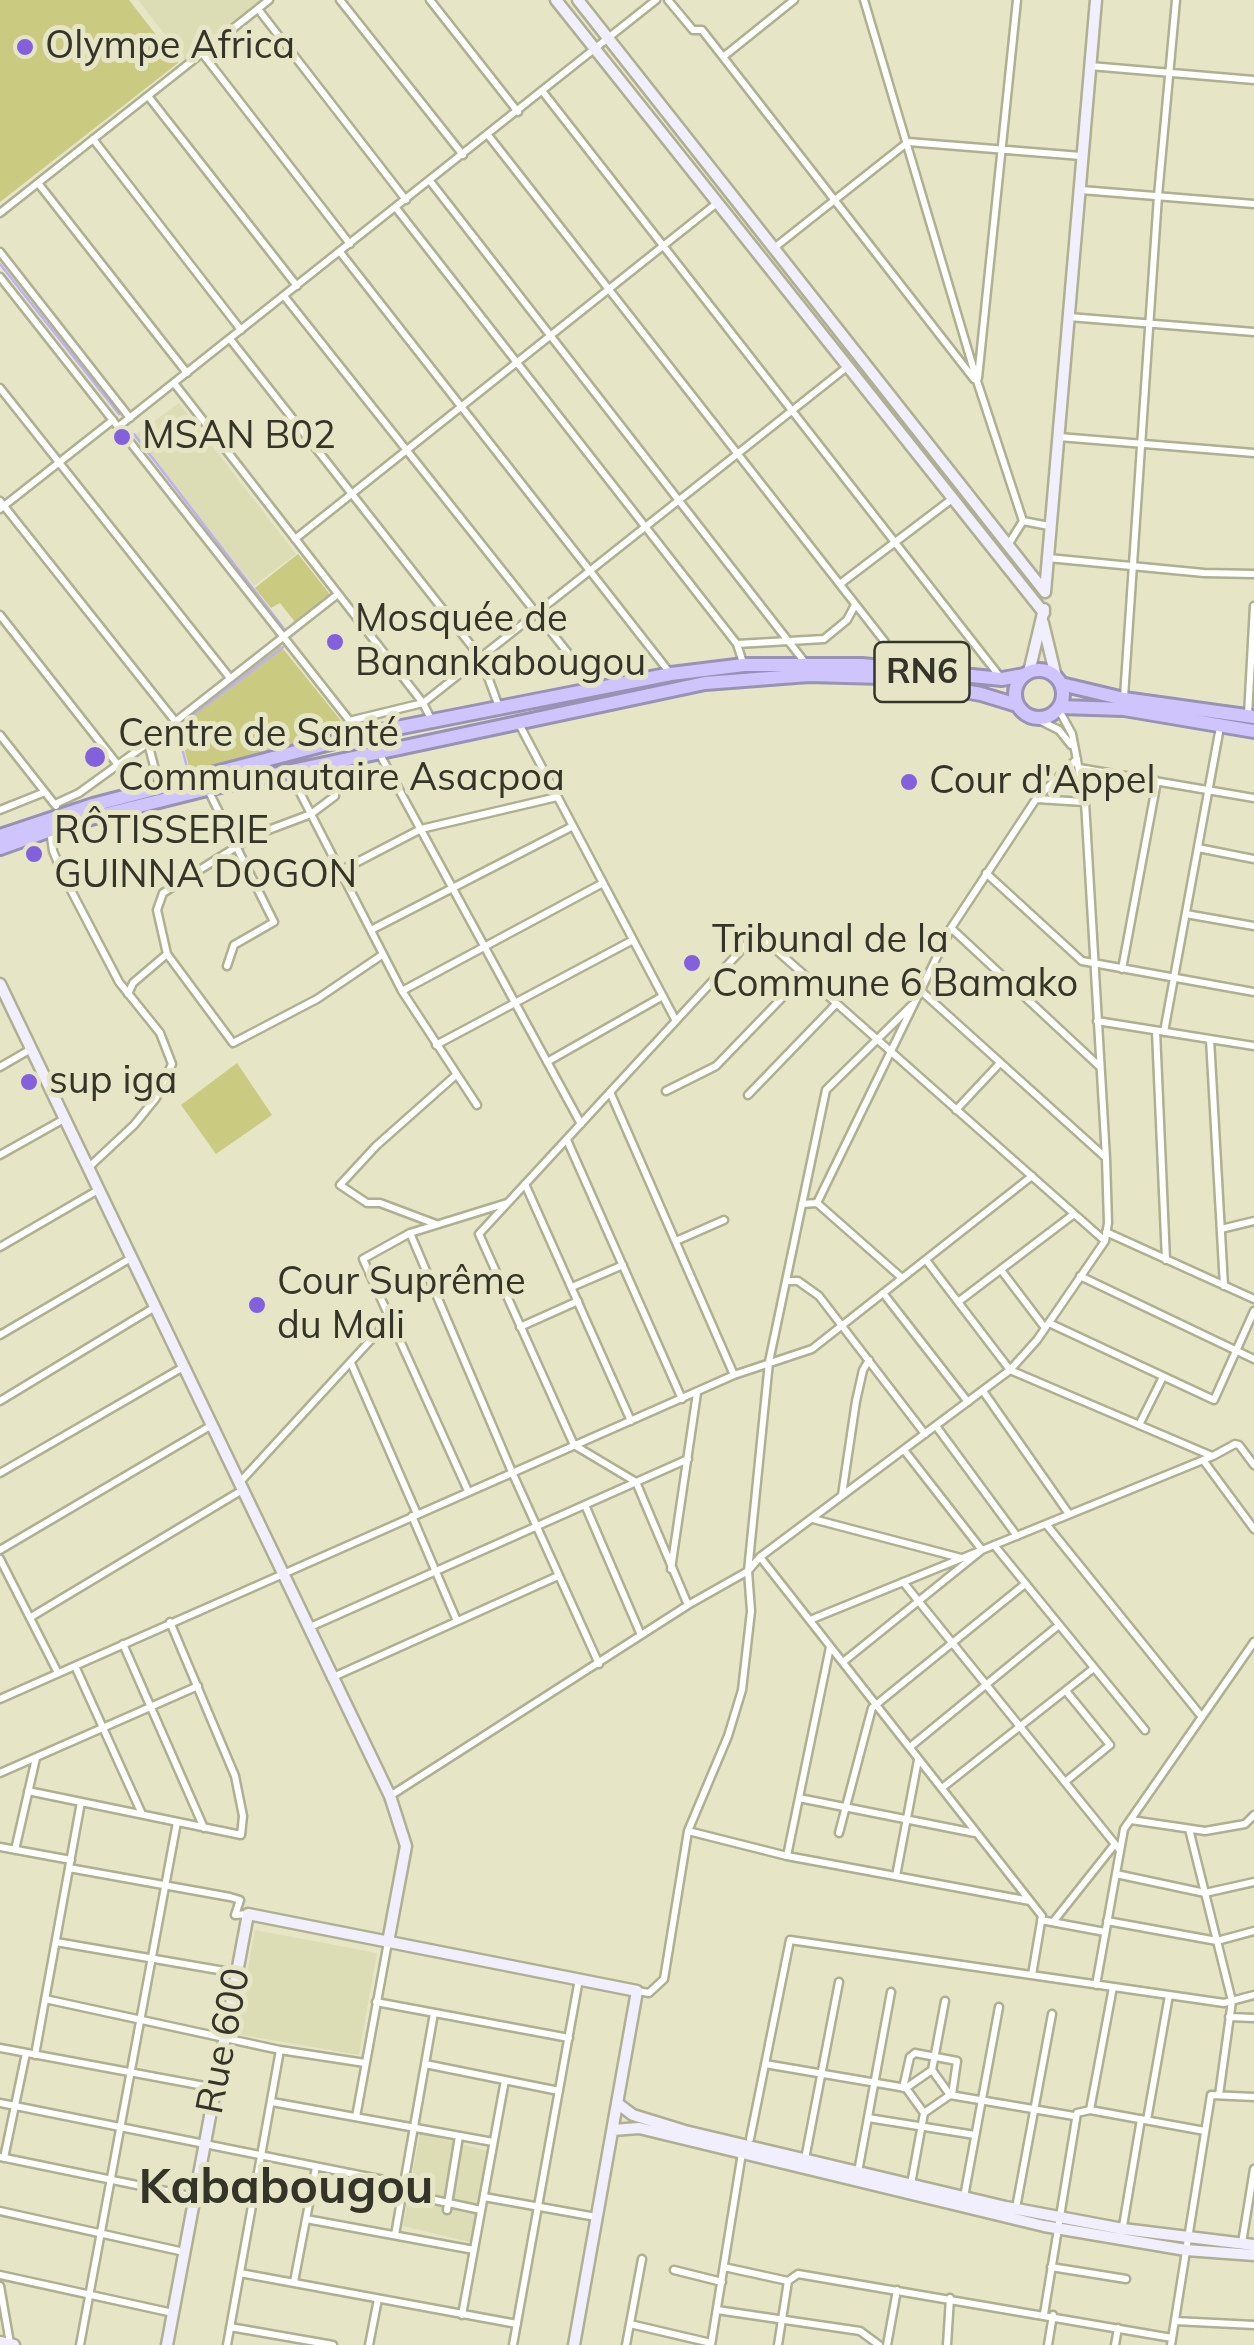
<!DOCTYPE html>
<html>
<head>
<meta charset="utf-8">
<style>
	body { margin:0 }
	canvas { display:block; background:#e6e6c6 }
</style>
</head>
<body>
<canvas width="1254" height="2345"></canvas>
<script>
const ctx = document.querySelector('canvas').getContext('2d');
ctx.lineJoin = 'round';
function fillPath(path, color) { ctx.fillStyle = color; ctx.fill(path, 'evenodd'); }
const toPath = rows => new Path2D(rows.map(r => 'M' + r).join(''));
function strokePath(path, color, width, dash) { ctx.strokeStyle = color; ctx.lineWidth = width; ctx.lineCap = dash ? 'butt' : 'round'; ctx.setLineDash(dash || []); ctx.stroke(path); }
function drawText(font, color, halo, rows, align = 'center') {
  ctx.font = font + ' Mulish,sans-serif'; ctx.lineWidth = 10; ctx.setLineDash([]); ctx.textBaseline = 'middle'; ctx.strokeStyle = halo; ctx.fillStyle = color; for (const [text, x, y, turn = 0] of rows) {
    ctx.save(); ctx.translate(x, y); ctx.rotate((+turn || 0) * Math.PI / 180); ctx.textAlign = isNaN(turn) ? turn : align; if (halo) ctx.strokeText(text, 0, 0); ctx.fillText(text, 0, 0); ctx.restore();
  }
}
fillPath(toPath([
	[138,0,265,0,185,61],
	[179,403,296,554,254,586,133,436],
	[255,1930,377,1953,359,2055,236,2034],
	[420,2133,487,2151,473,2243,403,2226]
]), '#ddddb5');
fillPath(toPath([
	[0,0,129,0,178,63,0,202],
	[298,554,332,597,295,622,280,603,271,608,255,588],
	[280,645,350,732,191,775,179,727],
	[237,1063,272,1115,216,1154,181,1105]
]), '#cbca81');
strokePath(toPath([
	[0,264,119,414],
	[134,434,285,630],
	[189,776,177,727,283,647]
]), '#beb0f6', 2.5);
const street = toPath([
	[340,0,463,155],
	[430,0,518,112],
	[668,0,693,30,702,30,974,379],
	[864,0,978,384,1023,521,1049,526],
	[258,9,406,200],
	[202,53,350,244],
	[723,57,794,0],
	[1090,66,1254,80],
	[543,92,1001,678],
	[148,96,297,286],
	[488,135,885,642,884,667],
	[93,139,241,330],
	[430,181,807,665],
	[38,183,187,373],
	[1081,190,1254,204],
	[396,208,737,644,743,663],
	[0,213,269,0],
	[774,248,908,142,1081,156],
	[0,252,130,418],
	[340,252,670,673],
	[0,277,360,734],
	[284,296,595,687],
	[1069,317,1254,332],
	[230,339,481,658,499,707],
	[978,378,1017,0],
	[174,383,423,703,431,719],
	[0,388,230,678],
	[118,427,656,0],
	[1059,437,1254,453],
	[0,501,175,721],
	[0,509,113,420],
	[295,539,717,203],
	[1008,545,1023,521],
	[1048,558,1204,573,1254,574],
	[840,584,952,499],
	[0,615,118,765],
	[737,644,824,639,847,620,855,605],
	[1124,697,1158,196,1176,0],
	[1248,715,1254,606],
	[1037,719,1059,730,1071,745],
	[349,721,423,703,847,367],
	[518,722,676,1021],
	[373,733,378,751,581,1124],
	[0,735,56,806],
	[148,743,159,785],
	[328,764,336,775,335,796,311,814,402,991,477,1105],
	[1079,768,1254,798],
	[208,790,274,922,234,945,227,966],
	[1037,799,1084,802],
	[55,804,79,793,148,743,338,594],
	[0,810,45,792],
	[50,830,53,851,63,875,119,982,160,1033,172,1064,156,1098,134,1125,88,1168],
	[1198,848,1254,859],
	[340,871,421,829,557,797],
	[986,873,1082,961,1254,992],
	[1186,914,1254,926],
	[951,928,1099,1066],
	[371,930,573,826],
	[167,954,233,1043,317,999,382,955],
	[1122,969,1157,781],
	[920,990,1105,1157],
	[402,991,603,883],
	[128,994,133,983,167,954,157,910,163,893,255,835,311,814,289,771],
	[1097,1021,1254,1046],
	[1156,1031,1166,1260],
	[1164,1032,1220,727],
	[1210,1039,1224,1286],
	[436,1045,633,940],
	[547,1062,663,996],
	[0,1067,31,1049],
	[666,1091,716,1066,804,975],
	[610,1092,734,1375],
	[748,1095,836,1004],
	[956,1110,1000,1063],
	[567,1140,682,1399],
	[0,1155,64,1119],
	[525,1184,631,1421],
	[817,1203,951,928,1036,799,1077,759],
	[802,1204,817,1203,902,1278],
	[436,1224,380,1203,367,1203,340,1185,376,1146,456,1075],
	[1221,1229,1254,1221],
	[1106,1232,1254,1299],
	[410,1233,512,1472,599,1664],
	[676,1241,724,1220],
	[0,1247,98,1190],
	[926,1260,1010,1370,1212,1456],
	[1001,1270,1045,1328],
	[1080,1276,1254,1359],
	[786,1281,798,1281,819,1296,925,1434],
	[572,1287,623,1265],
	[883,1293,968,1402],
	[958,1302,1074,1214],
	[1049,1323,1214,1400,1254,1311],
	[520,1327,578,1301],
	[0,1335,131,1258],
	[351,1363,417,1514],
	[983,1391,1069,1514],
	[0,1401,155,1307],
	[1139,1425,1163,1377],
	[936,1426,1017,1536],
	[1203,1460,1254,1529],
	[0,1473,185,1366],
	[241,1481,390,1319],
	[468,1491,363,1259,410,1233,507,1203],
	[842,1495,856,1401,863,1370,869,1360],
	[585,1505,641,1635],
	[412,1516,457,1621],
	[813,1519,961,1558],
	[1046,1524,1202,1717],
	[994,1545,1145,1730],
	[0,1550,212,1425],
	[760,1557,1042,1916,1032,1975],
	[0,1559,58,1673],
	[671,1569,697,1393],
	[903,1582,1119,1849],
	[688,1605,636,1482,574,1445,479,1234,757,933,1105,1241],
	[31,1617,244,1489],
	[810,1620,1213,1456,1235,1444,1239,1445,1254,1465],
	[308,1628,688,1459],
	[123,1644,204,1828],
	[843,1662,982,1550,904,1450],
	[75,1666,142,1814],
	[331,1678,558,1576],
	[0,1699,734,1375,812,1349,1032,1176],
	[910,1747,1059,1625],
	[0,1773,198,1686],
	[1065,1782,1110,1745,1066,1691],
	[942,1788,1094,1668],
	[28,1791,241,1835,243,1816,235,1776,170,1622],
	[390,1796,688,1605,748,1571,760,1557,1010,1370,1037,1340,1105,1241,1108,1223,1106,1158,1085,802,1072,734,1059,710],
	[799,1798,975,1833],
	[1131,1820,1205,1831,1245,1824,1254,1815],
	[1189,1829,1232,2001,1219,2095],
	[688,1831,787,1856,1030,1901],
	[839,1833,872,1708,1025,1584],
	[0,1847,71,1860],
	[15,1850,36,1758],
	[787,1856,830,1647],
	[69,1868,230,1897,240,1900,235,1915,248,1914],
	[1116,1874,1205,1893,1254,1882],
	[896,1876,918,1760],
	[1041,1920,1105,1932],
	[1107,1921,1217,1941,1254,1931],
	[1053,1922,1115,1844],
	[56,1942,236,1973],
	[1096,1985,1124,1829,1254,1642],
	[637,1991,649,1993,664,1979,688,1831,728,1736,742,1690,751,1611,748,1571,769,1362,826,1090,912,1005],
	[45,1999,280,2050,365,2063],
	[376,2002,569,2038],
	[1229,2017,1254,2018],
	[0,2048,215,2088],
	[35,2055,81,1802],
	[425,2064,559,2091],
	[765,2064,906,2088],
	[932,2070,945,2001],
	[903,2088,910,2057,915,2053,957,2061,952,2095],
	[950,2095,932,2070,906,2088,924,2113,950,2095,1074,2116],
	[272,2102,493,2142],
	[0,2103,404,2184],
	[1090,2110,1113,1987],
	[356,2117,388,1942],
	[868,2118,975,2135],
	[1147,2120,1169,1995],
	[750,2139,790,1940,1224,2003,1254,1995],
	[0,2157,195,2197],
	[4,2158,26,2053],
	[805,2159,839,1982],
	[858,2172,891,1992],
	[911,2184,924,2113],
	[402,2193,481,2210],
	[484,2197,596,2217],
	[964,2197,999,2007],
	[1016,2208,1052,2014],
	[447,2210,459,2136],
	[0,2211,184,2252],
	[306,2219,474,2250],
	[1122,2232,1141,2119],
	[395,2235,434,2013],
	[1242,2243,1254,2169],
	[724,2267,788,2281,778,2345],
	[1051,2267,1126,2279],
	[674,2270,722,2282],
	[240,2273,517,2324],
	[0,2275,173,2313],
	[788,2281,798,2274,1172,2338],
	[294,2282,316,2167],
	[0,2286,10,2343],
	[717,2310,860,2331,879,2345],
	[1044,2314,1077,2113,1090,2110,1205,2131],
	[462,2315,505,2080],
	[1175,2321,1254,2325],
	[630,2324,711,2343],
	[230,2327,333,2345],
	[80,2345,177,1822],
	[227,2345,280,2050],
	[369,2345,378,2299],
	[513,2345,579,1979],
	[626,2345,642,2259],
	[711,2345,742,2153],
	[887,2345,897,2290],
	[947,2345,950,2298],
	[1048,2345,1053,2315],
	[1115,2345,1118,2328],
	[1171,2345,1211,2095,1254,2097]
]);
const secondary = toPath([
	[556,0,1044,613],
	[578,0,1045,592],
	[1045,592,1096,0],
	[1043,623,1056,677],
	[1029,672,1044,609],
	[0,984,390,1796,406,1846,388,1942],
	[617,2103,633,2115,685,2131,1006,2207,1123,2229,1254,2245],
	[613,2130,639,2128,1044,2226,1186,2250,1254,2255],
	[0,2342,14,2345],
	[167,2345,248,1914,637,1991,574,2345]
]);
const highway = toPath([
	'1015 694a24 24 0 1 1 48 0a24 24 0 1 1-48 0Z',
	[1061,684,1124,699,1254,717],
	[1060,707,1124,709,1254,731],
	[0,836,93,805,361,735,671,674,744,665,862,665,1002,679,1024,675],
	[0,848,67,824,207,789,705,683,809,675,883,677,981,694,1017,705]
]);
strokePath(street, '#afaf91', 11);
strokePath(secondary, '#afaf91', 15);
strokePath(highway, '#9992b2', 18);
strokePath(street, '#fff', 6);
strokePath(secondary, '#f1eefe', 10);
strokePath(highway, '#cfc5fc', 12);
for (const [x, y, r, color] of [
	[25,47,10,"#8461dc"],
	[122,437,10,"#8461dc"],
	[335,642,10,"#8461dc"],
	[95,757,12,"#8461dc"],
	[909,782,10,"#8461dc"],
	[34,854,10,"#8461dc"],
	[692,963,10,"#8461dc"],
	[29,1082,10,"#8461dc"],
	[257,1305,10,"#8461dc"]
]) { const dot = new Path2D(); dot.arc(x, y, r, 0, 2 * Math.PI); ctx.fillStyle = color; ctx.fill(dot); strokePath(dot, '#e6e6c6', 4); }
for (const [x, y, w] of [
	[922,672,95]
]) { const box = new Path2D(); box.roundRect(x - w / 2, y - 30, w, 60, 8); ctx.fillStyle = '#e6e6c6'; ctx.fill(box); strokePath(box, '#343428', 2.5); }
drawText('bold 35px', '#343428', null, [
	["RN6",922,672]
]);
drawText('38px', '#343428', '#e6e6c6', [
	["Olympe Africa",45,47],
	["MSAN B02",142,437],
	["Mosquée de",355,620],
	["Banankabougou",355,664],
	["Centre de Santé",118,735],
	["Communautaire Asacpoa",118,779],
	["Cour d'Appel",929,782],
	["RÔTISSERIE",54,832],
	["GUINNA DOGON",54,876],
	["Tribunal de la",712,941],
	["Commune 6 Bamako",712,985],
	["sup iga",49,1082],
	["Cour Suprême",277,1283],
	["du Mali",277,1327]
], 'left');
drawText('38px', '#343428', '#e6e6c6', [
	["Rue 600",224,2041,-79]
]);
drawText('bold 48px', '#343428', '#e6e6c6', [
	["Kababougou",286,2189]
]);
</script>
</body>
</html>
